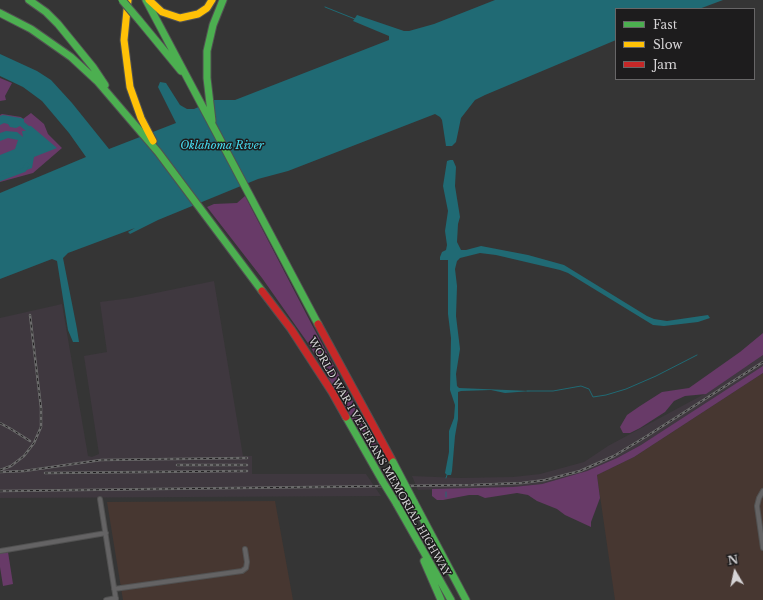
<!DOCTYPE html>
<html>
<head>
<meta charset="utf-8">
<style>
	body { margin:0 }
	#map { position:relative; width:763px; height:600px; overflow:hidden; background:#353535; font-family:"Libre Baskerville",serif }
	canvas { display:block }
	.legend { position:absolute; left:615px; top:8px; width:140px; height:72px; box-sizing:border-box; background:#1d1c1d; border:1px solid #676667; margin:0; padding:5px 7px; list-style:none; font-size:12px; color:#d6d4d6 }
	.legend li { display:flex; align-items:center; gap:8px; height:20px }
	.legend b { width:20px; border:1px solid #676667 }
	.north { position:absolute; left:715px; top:552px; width:40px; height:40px; -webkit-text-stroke:3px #1d1c1d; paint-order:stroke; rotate:351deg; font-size:11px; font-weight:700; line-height:16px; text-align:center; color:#d6d4d6 }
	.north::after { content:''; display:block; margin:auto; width:14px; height:18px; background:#d6d4d6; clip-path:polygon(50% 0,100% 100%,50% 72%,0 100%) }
</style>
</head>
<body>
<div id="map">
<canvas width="763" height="600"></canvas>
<ul class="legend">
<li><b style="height:5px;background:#4caf50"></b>Fast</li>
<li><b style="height:5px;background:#ffc107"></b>Slow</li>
<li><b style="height:5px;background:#c62828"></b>Jam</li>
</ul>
<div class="north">N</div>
</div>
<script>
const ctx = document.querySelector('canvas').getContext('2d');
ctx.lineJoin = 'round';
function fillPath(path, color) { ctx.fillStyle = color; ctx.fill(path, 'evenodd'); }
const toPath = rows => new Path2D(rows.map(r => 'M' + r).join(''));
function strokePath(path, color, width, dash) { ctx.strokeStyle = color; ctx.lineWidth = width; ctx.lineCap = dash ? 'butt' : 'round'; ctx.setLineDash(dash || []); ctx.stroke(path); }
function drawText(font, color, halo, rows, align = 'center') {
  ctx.font = font + ' "Libre Baskerville",serif'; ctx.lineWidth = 3; ctx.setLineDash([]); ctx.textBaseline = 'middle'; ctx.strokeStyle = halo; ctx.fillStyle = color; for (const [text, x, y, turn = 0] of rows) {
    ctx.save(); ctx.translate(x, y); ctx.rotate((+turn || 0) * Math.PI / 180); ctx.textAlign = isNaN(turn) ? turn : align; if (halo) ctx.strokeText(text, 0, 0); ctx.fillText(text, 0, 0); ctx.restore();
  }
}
fillPath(toPath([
	[214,281,243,456,252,456,252,474,366,474,381,496,0,498,0,318,62,304,88,456,92,457,99,454,84,356,107,352,100,302,131,298],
	[763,355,763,370,641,445,617,458,587,471,542,484,513,487,467,489,418,490,412,476,459,478,513,477,540,474,584,462,608,446,708,392]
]), '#3f383f');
fillPath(toPath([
	[763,373,763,600,615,600,597,475,634,457],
	[275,501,293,600,123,600,107,502]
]), '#473731');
fillPath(toPath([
	[0,78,12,83,5,96,6,100,0,101],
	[31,113,44,124,48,134,62,148,33,173,0,182,0,115,2,114,21,117,23,119],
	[245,196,312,325,386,463,378,463,310,346,262,278,207,207,214,204,237,203],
	[763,333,763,355,706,394,685,396,674,401,665,412,640,428,630,433,623,433,620,427,627,415,640,406,662,392,689,388,740,352],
	[763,366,763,373,634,457,597,475,600,498,591,522,591,527,565,515,557,509,537,501,528,495,517,493,485,498,478,495,469,495,443,500,437,500,432,496,432,489,513,487,542,484,587,471,617,458,641,445],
	[8,552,13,584,3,586,0,567,0,553]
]), '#683a68');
fillPath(toPath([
	[495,0,723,0,699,9,616,9,616,40,485,95,475,100,461,118,456,142,452,146,446,146,442,120,440,117,435,114,288,171,258,179,158,220,130,234,128,232,135,228,68,253,63,258,77,329,79,342,73,342,68,330,57,261,52,259,0,279,0,193,86,157,69,133,42,101,23,87,0,76,0,54,37,71,51,80,72,103,109,149,176,123,158,87,160,82,166,83,180,105,187,109,194,109,214,100,235,100,389,40,389,36,353,21,357,15,404,31,409,31,434,24],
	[3,115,21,118,24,119,24,122,29,126,31,126,57,148,34,157,32,168,24,171,23,169,0,178,0,155,15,149,18,140,8,138,0,141,0,133,6,131,17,132,23,137,22,131,26,131,20,126,16,128,10,127,8,124,4,123,0,125,0,116],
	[450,160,453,160,456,167,455,186,460,217,458,224,457,242,461,250,466,250,481,246,528,255,564,265,647,316,654,319,667,321,708,315,710,318,698,322,664,326,653,325,568,273,560,270,496,255,480,253,460,258,457,261,455,269,457,286,456,316,460,349,456,374,457,386,459,388,531,391,505,393,491,390,461,391,458,392,458,419,455,436,452,471,451,475,447,475,445,473,449,452,449,431,454,418,455,405,450,390,451,338,448,314,448,260,440,260,440,257,442,252,446,250,447,245,445,231,448,211,443,186,447,161]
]), '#206a74');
strokePath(toPath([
	[325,7,355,19],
	[527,391,553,391,581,386,589,389,593,397,606,395,626,389,656,376,697,355],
	[446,478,447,475],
	[446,492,446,497]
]), '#206a74', 1);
strokePath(toPath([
	[0,179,24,170,27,165]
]), '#206a74', 4.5);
const street = toPath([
	[763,491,759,498,757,506,763,548],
	[100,499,116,600],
	[0,551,106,533],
	[114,589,242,571,246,568,247,562,245,549],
	[106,600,116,598]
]);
const fast = toPath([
	[29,0,46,12,58,24,93,67,105,85],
	[146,0,318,324],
	[0,13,31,29,71,57,98,82,158,152,262,291],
	[139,20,181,71],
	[212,121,207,78,207,51,213,25,223,0],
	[346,417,383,482],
	[414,502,466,600],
	[396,503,451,600],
	[424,561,441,600]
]);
const slow = toPath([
	[128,0,124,40,130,87,141,118,153,141],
	[149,0,162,12,180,18,198,14,207,8,212,0]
]);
const jam = toPath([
	[262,291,291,329,332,392,346,417],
	[318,324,393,462]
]);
strokePath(street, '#515151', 6);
strokePath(fast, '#515151', 9);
strokePath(slow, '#515151', 9);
strokePath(jam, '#515151', 9);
strokePath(street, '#646364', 4);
strokePath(fast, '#4caf50', 7);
strokePath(slow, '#ffc107', 7);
strokePath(jam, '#c62828', 7);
const rail = toPath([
	[0,423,11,429,30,441],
	[177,465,247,465],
	[0,470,11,466,24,456,34,443,41,427,41,408,30,315],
	[0,472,24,471,101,460,247,458],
	[45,473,247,471],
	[0,491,473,485,522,483,545,480,580,471,614,456,647,436,763,362]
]);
strokePath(rail, '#6b6b6b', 2.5);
strokePath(rail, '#1d1c1d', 1, [3]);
const fastBridge = toPath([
	[122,0,139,20],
	[393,462,414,502],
	[383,482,396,503]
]);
strokePath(fastBridge, '#515151', 9, []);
strokePath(fastBridge, '#4caf50', 7);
drawText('10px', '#d6d4d6', '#1d1c1d', [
	["WORLD WAR I VETERANS MEMORIAL HIGHWAY",379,457,60]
]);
drawText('italic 11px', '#48def2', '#1d1c1d', [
	["Oklahoma River",222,146]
]);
</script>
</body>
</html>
